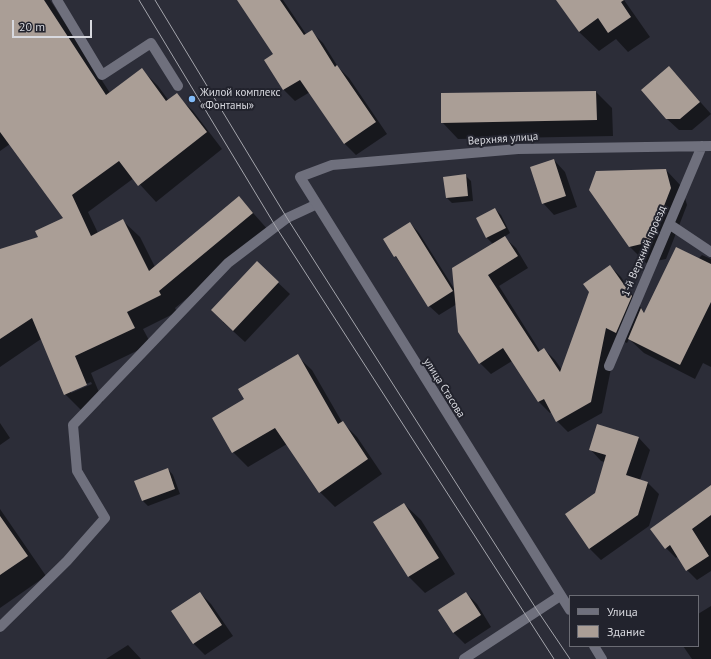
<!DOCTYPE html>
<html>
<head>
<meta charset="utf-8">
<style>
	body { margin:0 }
	#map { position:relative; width:711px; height:659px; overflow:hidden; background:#2c2d38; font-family:"PT Sans",sans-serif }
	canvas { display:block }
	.legend { position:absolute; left:569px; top:595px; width:130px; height:52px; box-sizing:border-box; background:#22232d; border:1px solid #6b6c74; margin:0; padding:5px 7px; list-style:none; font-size:12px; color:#d8d9df }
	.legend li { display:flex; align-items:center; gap:8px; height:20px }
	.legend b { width:20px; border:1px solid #6b6c74 }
	.scale { position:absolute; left:12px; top:20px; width:80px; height:18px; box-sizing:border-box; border:2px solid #d8d9df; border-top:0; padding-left:5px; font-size:12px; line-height:14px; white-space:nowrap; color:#d8d9df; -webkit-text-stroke:3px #22232d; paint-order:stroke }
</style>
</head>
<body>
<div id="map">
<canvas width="711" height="659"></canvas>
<ul class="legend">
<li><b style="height:5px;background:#6f707d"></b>Улица</li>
<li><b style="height:11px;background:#aa9e96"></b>Здание</li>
</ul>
<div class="scale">20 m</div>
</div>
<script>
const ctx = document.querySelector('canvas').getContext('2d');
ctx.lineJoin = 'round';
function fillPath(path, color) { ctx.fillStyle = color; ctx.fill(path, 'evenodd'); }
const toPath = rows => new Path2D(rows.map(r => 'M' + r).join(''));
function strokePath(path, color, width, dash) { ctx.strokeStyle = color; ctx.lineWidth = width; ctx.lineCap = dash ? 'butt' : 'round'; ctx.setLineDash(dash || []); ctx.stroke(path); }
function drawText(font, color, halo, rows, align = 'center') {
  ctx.font = font + ' "PT Sans",sans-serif'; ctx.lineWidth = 4; ctx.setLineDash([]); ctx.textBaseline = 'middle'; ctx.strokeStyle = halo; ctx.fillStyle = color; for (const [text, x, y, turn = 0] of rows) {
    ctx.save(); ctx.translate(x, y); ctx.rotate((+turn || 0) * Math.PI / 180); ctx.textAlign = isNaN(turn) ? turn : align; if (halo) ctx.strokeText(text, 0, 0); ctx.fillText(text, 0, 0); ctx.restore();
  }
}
fillPath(toPath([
	[0,0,50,0,110,93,142,70,158,86,169,101,176,95,193,111,222,149,156,202,134,178,88,212,98,233,123,221,140,237,155,267,239,197,269,231,175,308,177,312,143,329,151,344,91,373,103,402,82,411,65,394,41,339,0,367,0,250,39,237,64,219,10,144,0,151],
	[91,382,92,384,71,393,71,390],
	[238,0,283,0,306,34,311,31,323,43,338,67,349,78,387,134,356,155,345,144,310,92,295,101,284,90,274,54],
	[557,0,624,0,650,37,628,52,616,39,599,51,579,32],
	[669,67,711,114,692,130,679,130,667,119],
	[596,92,612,108,613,136,458,139,442,122],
	[554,160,565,172,577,207,554,215,543,203],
	[666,170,682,187,687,205,666,259,646,263,630,247],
	[465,175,471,181,473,201,452,203,447,198],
	[495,209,501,215,510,233,504,237,516,248,528,268,499,286,540,351,544,349,555,360,562,370,610,266,621,277,645,314,702,255,711,259,711,367,703,363,695,379,644,353,629,339,627,343,617,339,602,413,568,432,557,421,552,411,550,413,539,402,512,361,491,374,480,363,459,331,457,304,439,315,429,306,384,239,410,223,419,233,455,290,493,244,487,238,477,219],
	[257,263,290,294,245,342,223,322],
	[297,356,312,370,342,422,357,437,382,474,335,507,320,492,287,444,248,467,233,452],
	[0,423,10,438,0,445],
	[598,425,639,438,650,450,640,480,647,482,659,494,649,526,601,560,590,549,566,514,596,494,605,462,601,461,590,449],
	[168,469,173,475,180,494,148,506,143,501,136,481],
	[711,496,711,571,697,580,687,570,678,556,676,558,666,548],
	[404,504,421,520,455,574,425,593,409,577,375,523],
	[0,509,46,576,0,608],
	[200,593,211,604,233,636,205,655,194,644,172,611],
	[466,593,477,604,491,627,465,644,453,632],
	[711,606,711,659,692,659,683,646,698,646,698,614],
	[128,645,141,659,106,659]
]), '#0007');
fillPath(toPath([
	[0,0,44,0,106,95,142,68,166,101,177,93,207,132,138,186,119,161,72,195,91,236,123,219,149,271,239,196,253,213,159,291,161,295,127,312,135,328,75,356,87,385,64,395,32,318,0,339,0,249,38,237,35,231,63,218,0,132],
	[237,0,280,0,304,35,312,30,335,67,337,65,376,122,344,144,300,80,283,90,264,60,273,54],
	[556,0,624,0,621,2,631,17,608,33,598,18,579,32],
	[669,66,700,102,680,119,666,119,641,90],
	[596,91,597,120,441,123,441,93],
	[554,159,566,196,542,204,530,167],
	[666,169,671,188,650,242,629,247,589,190,596,171],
	[466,174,468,196,446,198,443,177],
	[495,208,506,228,486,238,476,218],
	[410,222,453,291,428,307,396,256,394,257,383,239],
	[505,236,518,256,488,275,538,352,544,348,560,372,589,292,583,284,610,265,632,296,616,333,606,328,591,402,556,422,544,399,538,402,503,348,479,364,458,332,452,268],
	[676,247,711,264,711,302,680,365,628,339,641,308,644,313],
	[257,261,279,282,233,331,211,310],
	[298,354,338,424,343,421,368,459,319,493,275,428,232,453,212,418,244,399,238,389],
	[597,424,639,437,626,475,648,482,638,515,589,549,565,514,595,493,606,455,589,450],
	[168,468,175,489,142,501,134,481],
	[711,485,711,515,692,529,709,556,686,571,670,545,665,549,650,529],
	[404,503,439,558,408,577,373,522],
	[0,516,28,556,0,575],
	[200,592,222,625,193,644,171,611],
	[466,592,481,615,453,633,438,610]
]), '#aa9e96');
strokePath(toPath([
	[57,0,102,75,151,43,178,86],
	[0,627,67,561,105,518,77,471,73,425,228,263,287,218,315,205],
	[464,659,560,596]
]), '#6f707d', 10);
strokePath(toPath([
	[669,224,711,252],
	[609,366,702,146],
	[570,610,300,177,332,165,518,149,711,146],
	[594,646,602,659]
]), '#6f707d', 10);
strokePath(toPath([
	[139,0,276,227,554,659],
	[155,0,287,218,537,610,570,659]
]), '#a4a5ac', 1);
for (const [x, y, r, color] of [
	[192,99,4,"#82bcfa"]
]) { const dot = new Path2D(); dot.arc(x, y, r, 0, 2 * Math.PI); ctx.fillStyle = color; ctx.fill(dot); strokePath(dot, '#22232d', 1.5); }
drawText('11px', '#d8d9df', '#22232d', [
	["Жилой комплекс",200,93],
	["«Фонтаны»",200,106]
], 'left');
drawText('11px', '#d8d9df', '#22232d', [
	["Верхняя улица",503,139,-4],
	["1-й Верхний проезд",644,251,-67],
	["улица Стасова",444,388,58]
]);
</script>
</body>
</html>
